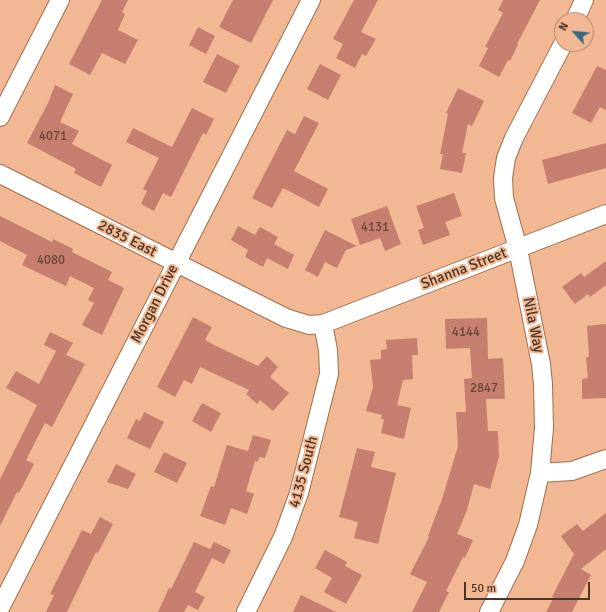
<!DOCTYPE html>
<html>
<head>
<meta charset="utf-8">
<style>
	body { margin:0 }
	#map { position:relative; width:606px; height:612px; overflow:hidden; background:#f2b893; font-family:Signika,sans-serif }
	canvas { display:block }
	.north { position:absolute; left:554px; top:12px; width:40px; height:40px; box-sizing:border-box; background:#f2b893; border:1px solid #b08467; border-radius:50%; rotate:297deg; font-size:11px; font-weight:700; line-height:16px; text-align:center; color:#4d3526 }
	.north::after { content:''; display:block; margin:auto; width:14px; height:18px; background:#336984; clip-path:polygon(50% 0,100% 100%,50% 72%,0 100%) }
	.scale { position:absolute; left:464px; top:582px; width:126px; height:18px; box-sizing:border-box; border:2px solid #4d3526; border-top:0; padding-left:5px; font-size:12px; line-height:14px; white-space:nowrap; color:#4d3526; -webkit-text-stroke:3px #f2b893; paint-order:stroke }
</style>
</head>
<body>
<div id="map">
<canvas width="606" height="612"></canvas>
<div class="north">N</div>
<div class="scale">50 m</div>
</div>
<script>
const ctx = document.querySelector('canvas').getContext('2d');
ctx.lineJoin = 'round';
function fillPath(path, color) { ctx.fillStyle = color; ctx.fill(path, 'evenodd'); }
const toPath = rows => new Path2D(rows.map(r => 'M' + r).join(''));
function strokePath(path, color, width, dash) { ctx.strokeStyle = color; ctx.lineWidth = width; ctx.lineCap = dash ? 'butt' : 'round'; ctx.setLineDash(dash || []); ctx.stroke(path); }
function drawText(font, color, halo, rows, align = 'center') {
  ctx.font = font + ' Signika,sans-serif'; ctx.lineWidth = 4; ctx.setLineDash([]); ctx.textBaseline = 'middle'; ctx.strokeStyle = halo; ctx.fillStyle = color; for (const [text, x, y, turn = 0] of rows) {
    ctx.save(); ctx.translate(x, y); ctx.rotate((+turn || 0) * Math.PI / 180); ctx.textAlign = isNaN(turn) ? turn : align; if (halo) ctx.strokeText(text, 0, 0); ctx.fillText(text, 0, 0); ctx.restore();
  }
}
fillPath(toPath([
	[102,0,128,0,122,12,125,14,118,30,138,40,125,64,102,53,90,75,69,64],
	[233,0,273,0,251,43,219,27],
	[354,0,378,0,361,32,376,39,366,56,362,54,355,68,336,58,343,44,333,39],
	[503,0,540,0,517,44,518,45,510,61,508,60,499,77,479,66,488,48,485,47,503,13,498,10],
	[198,27,215,36,206,54,189,45],
	[217,54,240,66,226,93,203,82],
	[320,64,341,75,328,100,307,89],
	[597,66,606,70,606,110,600,107,591,123,572,113],
	[55,85,73,94,60,122,79,131,72,144,112,165,101,187,74,173,76,169,27,143,48,103],
	[458,88,484,101,472,126,468,124,462,153,466,153,462,173,440,169,443,154,440,154,448,114,446,113],
	[192,108,214,119,206,135,203,133,171,197,163,193,154,211,141,204,147,191,143,189,159,158,126,142,133,128,172,147],
	[304,116,319,123,294,171,328,189,319,207,283,188,272,208,252,198,287,130,295,134],
	[606,143,606,168,548,184,542,160],
	[454,193,462,216,445,222,450,235,423,245,418,230,424,228,416,206],
	[387,206,401,244,385,251,380,238,360,245,351,219],
	[0,216,52,242,53,239,73,249,72,252,112,272,108,280,124,288,102,335,82,325,94,303,88,300,94,288,70,276,66,286,22,265,27,255,0,241],
	[238,226,255,235,260,227,278,237,274,244,294,255,288,269,267,258,263,267,245,257,248,250,231,240],
	[325,230,357,246,346,250,337,268,325,262,318,277,305,270],
	[606,261,606,285,590,297,588,294,575,304,562,287,581,273,584,277],
	[193,317,212,327,205,340,214,345,258,366,267,356,278,367,270,377,289,393,273,411,260,400,257,404,246,394,249,390,200,367,192,384,184,380,175,397,157,387],
	[487,318,488,359,503,358,505,399,486,399,488,431,498,431,499,457,490,489,474,484,467,510,457,534,473,540,465,558,463,557,446,591,449,592,439,612,412,612,427,582,410,574,429,537,428,536,442,499,458,446,456,412,466,412,464,379,472,378,470,348,446,349,445,319],
	[606,324,606,398,582,399,582,379,588,378,586,357,589,357,587,326],
	[50,332,73,343,66,355,85,364,52,427,45,423,26,460,34,464,19,493,17,492,0,526,0,479,37,405,6,388,16,371,39,384,56,351,44,345],
	[417,338,418,355,412,355,413,379,403,380,397,405,411,408,404,439,381,433,384,419,381,419,382,415,366,411,373,387,370,360,381,359,381,350,387,349,386,340],
	[202,403,221,413,211,432,192,421],
	[144,412,164,422,150,449,127,438,136,419,140,421],
	[253,435,271,440,265,458,259,457,258,462,255,461,246,491,254,494,247,514,231,508,225,525,200,516,211,486,214,487,227,445,248,451],
	[357,448,375,452,371,467,396,473,378,544,354,538,358,522,339,517],
	[164,452,187,463,177,483,154,472],
	[116,464,136,474,128,489,107,482],
	[606,513,606,549,581,569,591,575,572,612,546,612,554,597,552,597,574,554,561,536,577,524,583,531],
	[100,517,113,524,98,553,96,552,67,612,46,612,54,595,50,594,82,530,91,534],
	[194,542,210,549,214,542,231,550,224,564,212,558,195,592,205,597,198,610,188,605,184,612,158,612,169,588,171,589],
	[325,550,347,562,345,566,362,575,346,604,324,592,332,578,315,568],
	[301,595,336,612,293,612]
]), '#c67e6e');
const street = toPath([
	[575,20,584,0],
	[0,117,60,0],
	[0,174,286,318,309,325,323,324,606,214],
	[540,473,572,471,606,459],
	[0,608,311,0],
	[246,612,283,537,299,493,329,374,328,350,323,324],
	[489,612,515,561,528,525,540,473,544,428,543,384,541,364,518,249,504,198,503,178,506,158,514,138,563,44]
]);
strokePath(street, '#a26d4b', 20);
strokePath(street, '#fff', 18);
drawText('13px', '#6b4738', null, [
	["4071",53,137],
	["4131",375,228],
	["4080",51,261],
	["4144",466,333],
	["2847",484,389]
]);
drawText('15px', '#4d3526', '#f2b893', [
	["2835 East",127,239,27],
	["Shanna Street",464,269,-21],
	["Morgan Drive",155,304,-63],
	["Nila Way",533,325,79],
	["4135 South",304,472,-75]
]);
</script>
</body>
</html>
